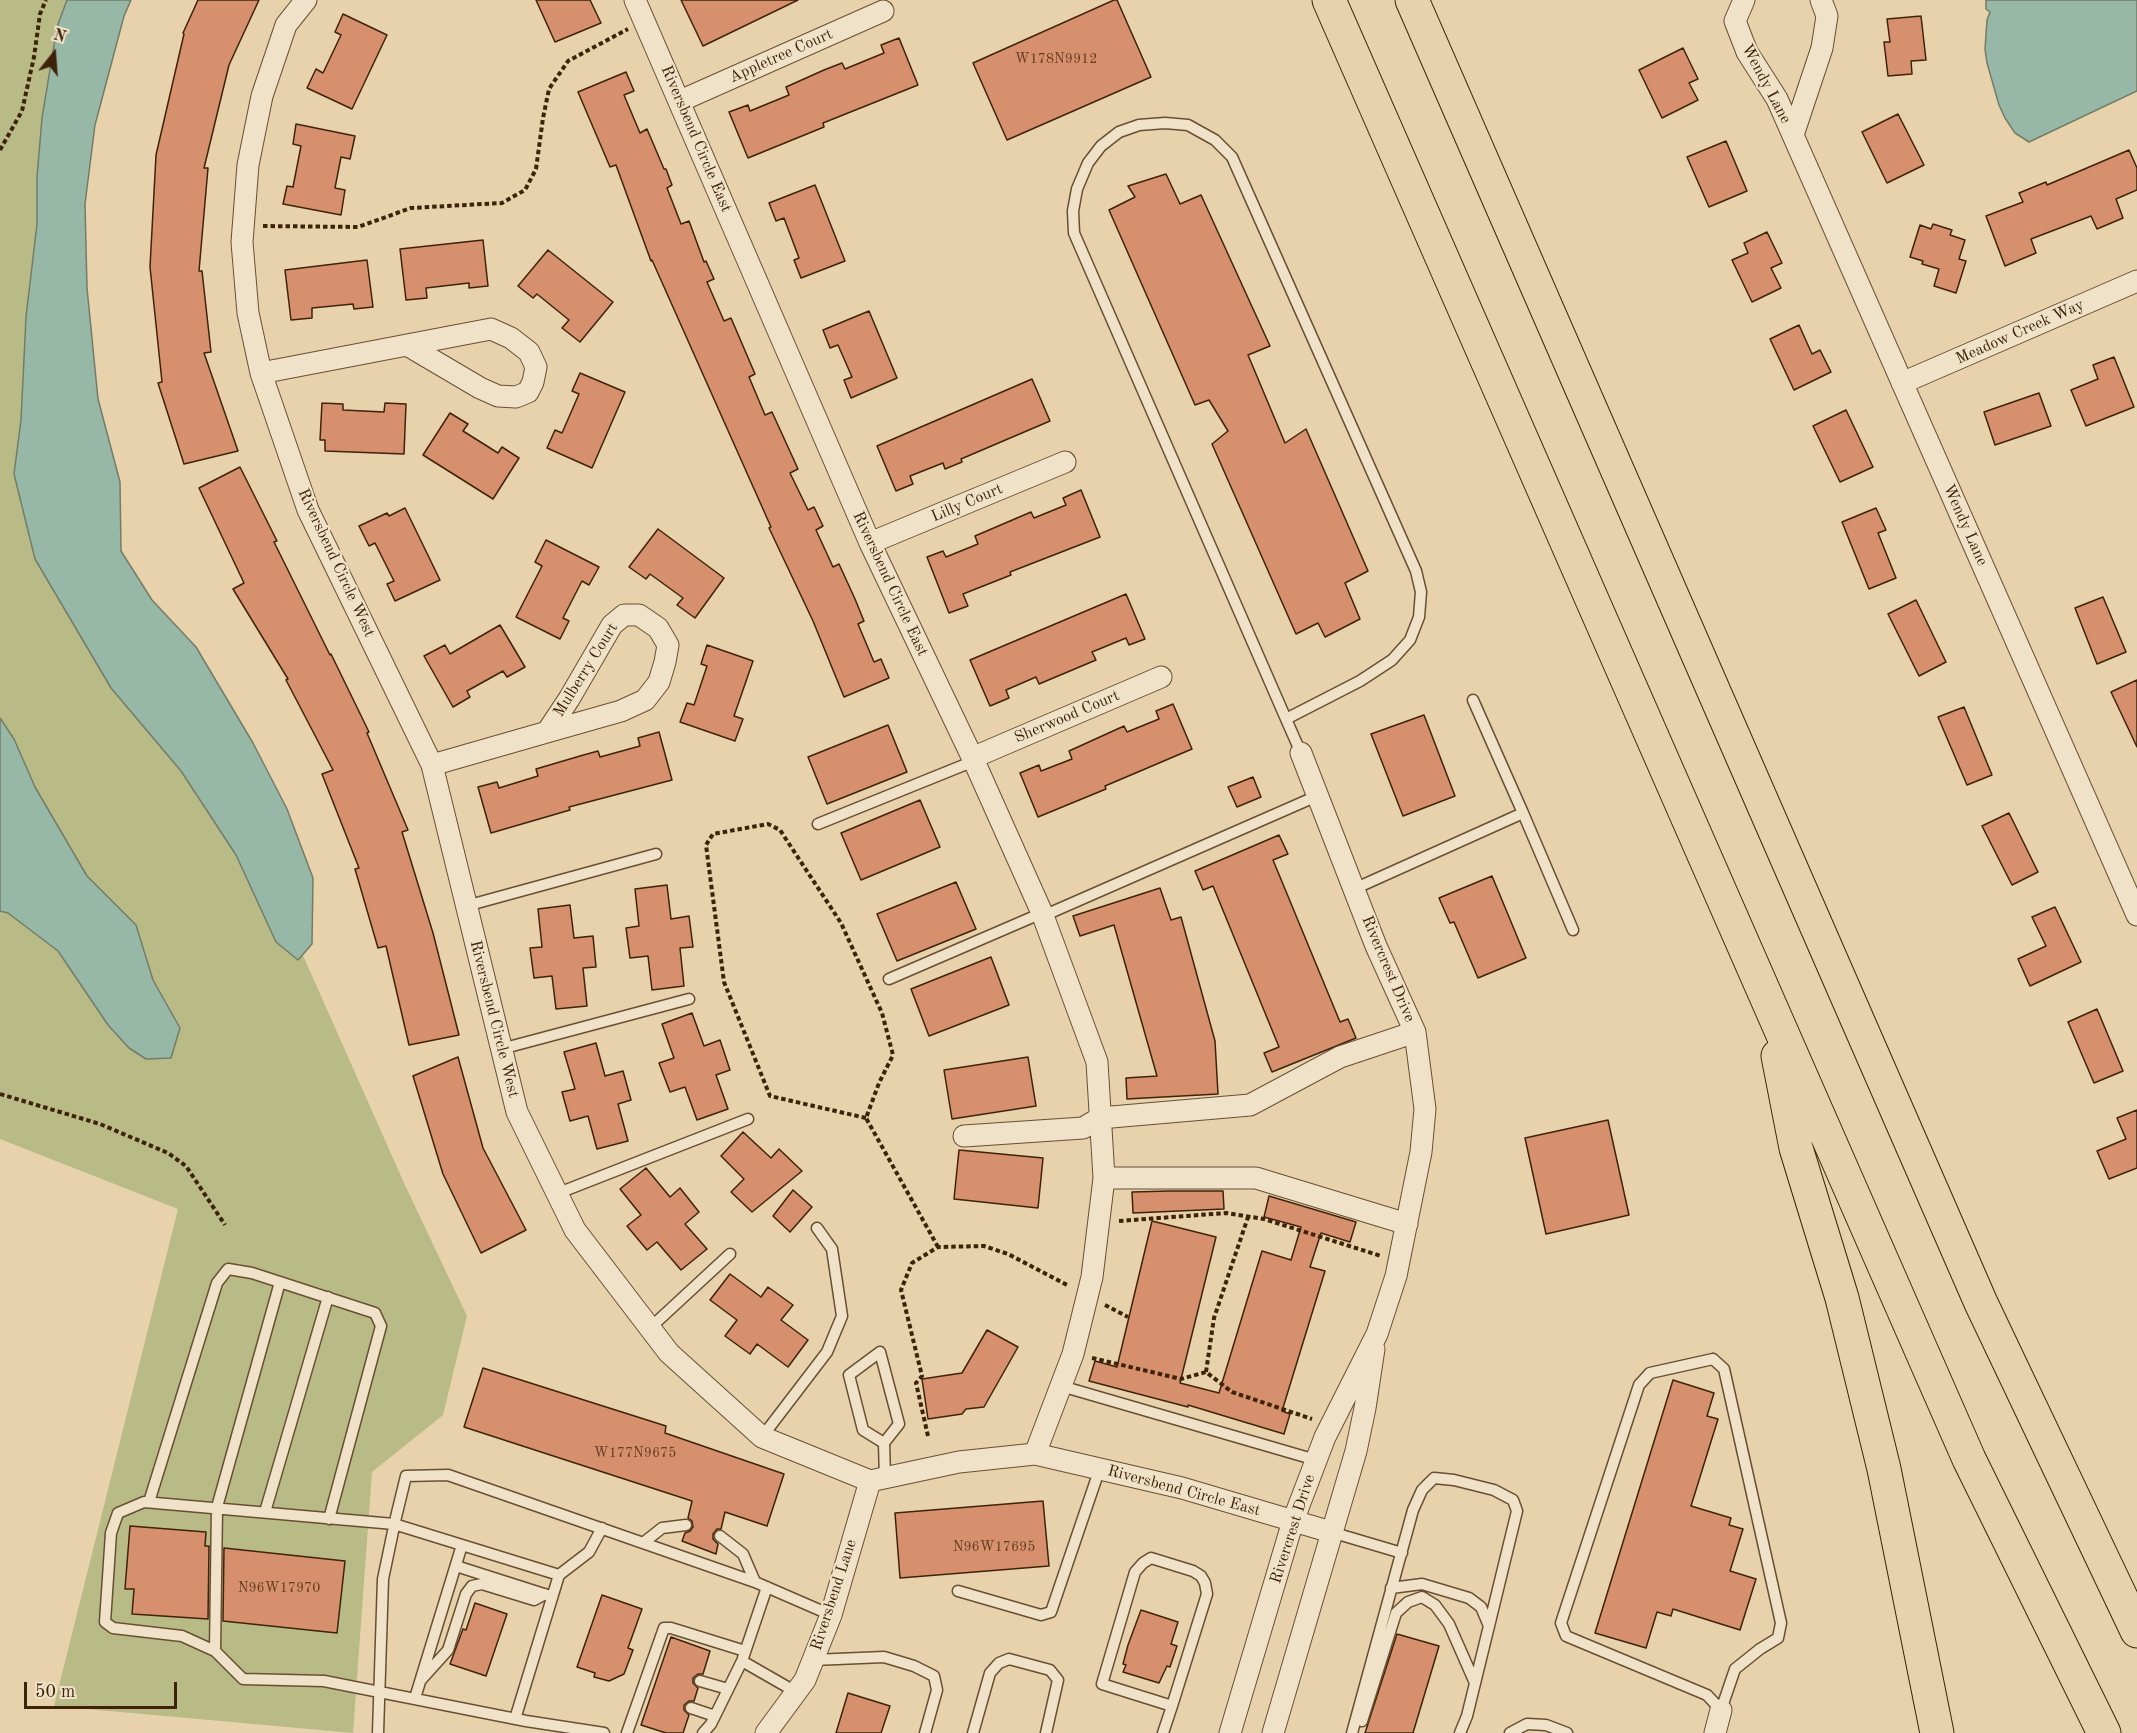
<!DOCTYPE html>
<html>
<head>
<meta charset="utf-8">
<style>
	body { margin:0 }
	#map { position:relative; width:2137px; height:1733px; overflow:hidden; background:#e7d2ac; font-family:"Old Standard TT",serif }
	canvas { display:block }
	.north { position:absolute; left:24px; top:24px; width:60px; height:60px; -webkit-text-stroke:4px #efe2c9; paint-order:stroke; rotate:17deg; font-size:16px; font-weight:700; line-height:24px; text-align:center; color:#3f2309 }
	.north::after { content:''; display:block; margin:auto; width:21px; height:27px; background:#3f2309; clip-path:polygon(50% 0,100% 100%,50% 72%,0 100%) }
	.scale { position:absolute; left:24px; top:1682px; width:153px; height:27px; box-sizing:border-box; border:3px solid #3f2309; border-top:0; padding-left:8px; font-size:18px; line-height:21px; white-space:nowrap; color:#3f2309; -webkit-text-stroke:4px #efe2c9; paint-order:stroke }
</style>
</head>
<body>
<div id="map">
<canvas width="2137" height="1733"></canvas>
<div class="north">N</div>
<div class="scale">50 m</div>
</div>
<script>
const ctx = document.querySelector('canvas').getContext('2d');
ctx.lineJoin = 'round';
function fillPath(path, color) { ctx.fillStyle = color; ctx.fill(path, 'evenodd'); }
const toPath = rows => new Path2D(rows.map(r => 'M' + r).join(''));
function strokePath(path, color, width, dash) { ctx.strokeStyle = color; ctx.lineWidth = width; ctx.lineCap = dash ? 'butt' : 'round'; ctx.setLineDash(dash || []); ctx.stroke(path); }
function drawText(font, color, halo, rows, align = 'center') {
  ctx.font = font + ' "Old Standard TT",serif'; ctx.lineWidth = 4.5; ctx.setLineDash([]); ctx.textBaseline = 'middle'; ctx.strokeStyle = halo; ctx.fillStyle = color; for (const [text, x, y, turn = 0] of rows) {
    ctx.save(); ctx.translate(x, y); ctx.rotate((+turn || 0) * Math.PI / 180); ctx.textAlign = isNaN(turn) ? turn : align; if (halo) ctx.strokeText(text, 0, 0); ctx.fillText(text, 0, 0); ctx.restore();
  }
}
fillPath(toPath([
	[0,0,110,0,36,498,266,872,404,1183,467,1316,443,1415,372,1472,353,1733,54,1706,178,1209,0,1139]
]), '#b9bb87');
const water = toPath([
	[67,0,131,0,124,16,95,125,85,204,87,288,98,399,120,482,121,551,152,600,196,647,253,743,287,809,313,878,312,944,298,960,276,942,236,855,181,771,111,688,35,559,14,474,21,420,26,317,37,224,37,177,42,118,57,27,67,0],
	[1986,0,2137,0,2137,91,2029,142,2015,133,2005,118,1999,105,1987,63,1985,49,1987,20,1990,12,1986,9,1986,0],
	[0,718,14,739,35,787,87,876,136,925,153,980,180,1028,171,1058,146,1059,129,1048,108,1025,58,951,8,913,0,911,0,718]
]);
fillPath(water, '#97b8a7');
strokePath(water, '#747c68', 1.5);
const building = toPath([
	[198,0,259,0,229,65,204,168,208,168,199,271,202,271,211,352,204,353,238,451,184,464,158,383,162,382,150,267,156,155,184,34,183,33,198,0],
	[536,0,590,0,601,23,555,42,536,0],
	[681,0,798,0,703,46,681,0],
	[1114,0,1117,0,1151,77,1007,140,973,63,1114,0],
	[343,14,387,35,352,109,307,88,316,69,323,73,341,35,335,32,343,14],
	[1921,16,1926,60,1911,61,1912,74,1888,76,1884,42,1890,42,1887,19,1921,16],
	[899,38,918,85,823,123,824,127,748,158,729,112,748,105,750,111,789,95,786,87,824,70,842,63,845,69,884,53,881,45,899,38],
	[1683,48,1698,79,1689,83,1698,100,1662,118,1639,70,1683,48],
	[626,72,634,91,624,95,640,133,647,129,664,169,666,169,672,185,667,188,681,224,689,221,704,262,706,261,714,279,707,282,724,321,731,318,755,374,749,377,765,415,772,412,798,469,790,473,808,510,814,507,823,526,816,530,833,567,839,564,855,599,864,621,858,624,874,662,881,659,889,678,844,697,813,621,769,528,771,527,652,260,651,261,616,165,610,167,578,92,626,72],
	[1898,114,1924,165,1887,183,1862,132,1898,114],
	[296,124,355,136,350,159,341,157,335,188,345,190,341,215,283,204,287,186,293,187,301,146,293,144,296,124],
	[1726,141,1747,191,1709,207,1687,157,1726,141],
	[2129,150,2137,168,2137,190,2116,199,2123,218,2097,229,2091,216,2031,239,2036,253,2005,266,1986,216,2023,202,2019,193,2046,182,2047,185,2129,150],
	[1166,174,1180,204,1201,195,1270,346,1248,355,1285,443,1306,429,1368,571,1345,583,1360,619,1325,637,1318,623,1296,634,1212,444,1228,431,1209,400,1195,405,1109,210,1135,197,1128,186,1166,174],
	[815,185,845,261,801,278,794,260,799,258,784,218,776,221,769,203,815,185],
	[1933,224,1952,230,1950,235,1965,240,1959,259,1966,261,1956,293,1934,286,1939,269,1922,264,1923,261,1910,257,1920,225,1931,229,1933,224],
	[1767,232,1782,263,1771,268,1781,288,1752,302,1732,260,1748,253,1744,243,1767,232],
	[483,240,488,286,469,288,469,283,426,288,427,298,406,300,400,249,483,240],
	[548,250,613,302,580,342,562,328,569,320,537,294,533,298,518,286,548,250],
	[367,260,373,307,354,309,353,304,312,308,312,318,291,320,285,270,367,260],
	[869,311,897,378,851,398,844,380,852,377,838,345,830,348,823,330,869,311],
	[1799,325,1812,354,1820,350,1831,372,1794,390,1770,339,1799,325],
	[2114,357,2134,407,2086,426,2071,390,2098,379,2093,365,2114,357],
	[580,373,625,392,592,468,547,448,555,430,562,433,579,394,572,391,580,373],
	[1032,379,1050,421,961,459,962,462,945,469,943,463,910,476,913,484,896,491,877,446,1032,379],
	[2039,393,2051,426,1995,445,1984,412,2039,393],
	[322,403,343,404,343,410,384,412,385,403,406,404,404,454,325,451,325,440,320,440,322,403],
	[1846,410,1873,467,1840,482,1813,426,1846,410],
	[450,413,468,424,463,431,498,453,502,447,519,458,493,499,423,455,450,413],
	[240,467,277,541,274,542,330,655,331,654,369,732,367,733,408,830,402,832,433,933,459,1035,409,1045,386,946,378,948,355,869,359,868,322,774,333,770,286,680,288,679,233,589,244,583,199,488,240,467],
	[1081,490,1100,537,1010,572,1011,575,963,594,968,606,949,613,927,557,943,551,946,557,978,544,975,536,1031,512,1034,518,1066,505,1063,498,1081,490],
	[405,508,440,580,395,601,387,584,394,581,375,543,369,546,359,526,387,513,389,516,405,508],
	[1876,508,1886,530,1878,533,1896,578,1869,589,1842,522,1876,508],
	[658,529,724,578,695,618,677,605,683,598,650,574,646,579,629,567,658,529],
	[546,540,599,567,589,585,582,581,563,618,569,621,560,639,516,617,542,566,535,562,546,540],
	[1126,594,1145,639,1129,645,1126,638,1092,652,1096,660,1039,684,1036,677,1006,690,1009,698,990,706,970,660,1126,594],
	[2103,597,2126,652,2097,664,2075,608,2103,597],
	[1916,600,1946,662,1919,676,1888,614,1916,600],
	[500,625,525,667,507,677,503,671,467,691,470,697,453,707,424,656,445,645,450,654,500,625],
	[707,645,753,661,734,716,743,719,735,741,680,722,687,703,694,705,707,666,701,664,707,645],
	[2137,680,2137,747,2111,692,2137,680],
	[1173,704,1192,749,1105,786,1106,789,1038,817,1020,773,1039,765,1041,771,1072,759,1069,751,1124,726,1127,732,1159,719,1156,711,1173,704],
	[1964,707,1992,775,1967,785,1938,717,1964,707],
	[1424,715,1455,796,1403,816,1371,734,1424,715],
	[888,725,907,772,827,804,808,757,888,725],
	[659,732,672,780,569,807,570,810,491,833,478,787,497,782,499,788,538,776,536,769,580,756,598,751,600,757,640,746,638,738,659,732],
	[1253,777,1261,797,1237,807,1228,787,1253,777],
	[920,800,940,847,861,880,841,833,920,800],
	[2009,813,2038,872,2012,885,1982,826,2009,813],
	[1279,835,1288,854,1273,860,1340,1022,1348,1019,1356,1038,1272,1072,1264,1053,1279,1047,1213,886,1203,890,1195,871,1279,835],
	[1492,876,1526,958,1478,978,1454,922,1450,923,1439,898,1492,876],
	[956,882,976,929,897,961,877,914,956,882],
	[667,885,671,919,689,916,693,947,680,948,684,986,652,990,648,956,630,958,626,928,639,926,635,889,667,885],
	[1160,888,1171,920,1181,917,1215,1041,1218,1094,1127,1099,1126,1078,1157,1076,1114,925,1080,936,1073,916,1160,888],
	[570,905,574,938,593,936,596,967,583,968,587,1006,556,1009,552,976,534,978,530,948,542,947,538,909,570,905],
	[2055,907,2081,962,2030,986,2018,959,2046,946,2032,917,2055,907],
	[991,957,1009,1005,929,1036,911,989,991,957],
	[2097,1009,2123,1071,2094,1083,2068,1022,2097,1009],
	[692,1013,704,1046,720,1040,730,1070,716,1075,728,1109,697,1120,685,1087,670,1092,659,1063,674,1058,662,1024,692,1013],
	[596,1043,605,1076,623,1071,631,1100,618,1104,628,1141,597,1149,588,1116,570,1121,562,1092,575,1089,564,1052,596,1043],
	[458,1057,483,1148,526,1230,481,1253,443,1174,413,1076,458,1057],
	[1028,1057,1036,1106,952,1119,944,1070,1028,1057],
	[2137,1110,2137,1168,2109,1179,2097,1151,2126,1139,2117,1118,2137,1110],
	[1608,1120,1629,1215,1546,1234,1525,1138,1608,1120],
	[743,1132,771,1158,779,1149,802,1171,752,1212,731,1192,744,1179,721,1156,743,1132],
	[959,1150,1043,1158,1038,1208,954,1199,959,1150],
	[646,1168,670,1197,680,1188,699,1212,685,1224,707,1249,681,1270,657,1242,647,1250,627,1226,641,1215,620,1189,646,1168],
	[793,1190,812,1207,790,1232,773,1216,793,1190],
	[1169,1191,1223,1191,1224,1209,1133,1213,1132,1192,1169,1191],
	[1269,1196,1356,1222,1350,1242,1321,1233,1310,1267,1325,1271,1282,1411,1290,1414,1284,1434,1188,1405,1188,1407,1089,1381,1095,1361,1117,1367,1152,1221,1216,1237,1180,1383,1219,1393,1262,1251,1291,1260,1301,1227,1264,1217,1269,1196],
	[730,1274,761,1297,768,1287,793,1305,781,1320,808,1340,788,1367,757,1344,750,1354,725,1336,737,1320,710,1300,730,1274],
	[987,1330,1018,1347,984,1407,966,1409,962,1414,928,1419,922,1379,962,1373,987,1330],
	[483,1368,666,1426,665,1433,784,1474,767,1526,725,1512,721,1529,717,1529,713,1534,713,1539,718,1544,716,1554,682,1541,685,1533,690,1531,693,1527,692,1521,688,1518,692,1501,464,1427,483,1368],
	[1673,1380,1714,1393,1707,1416,1718,1419,1691,1506,1731,1518,1729,1525,1743,1529,1730,1571,1756,1579,1740,1630,1673,1609,1671,1616,1657,1612,1646,1648,1595,1633,1673,1380],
	[1043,1501,1049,1566,900,1578,895,1513,1043,1501],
	[130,1526,206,1532,205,1546,209,1546,208,1619,132,1614,134,1589,125,1589,130,1526],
	[224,1548,345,1561,337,1633,223,1621,224,1548],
	[602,1595,642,1609,628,1648,633,1650,624,1674,609,1681,594,1677,595,1673,577,1667,602,1595],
	[475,1603,507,1614,486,1676,450,1664,463,1629,466,1630,475,1603],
	[1141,1610,1178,1622,1171,1644,1177,1646,1170,1667,1167,1666,1159,1683,1123,1672,1126,1665,1123,1664,1128,1645,1141,1610],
	[1397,1634,1439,1646,1413,1733,1365,1733,1397,1634],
	[671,1637,710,1651,703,1674,698,1674,693,1678,693,1683,698,1688,694,1701,689,1701,684,1705,684,1710,689,1715,683,1733,666,1733,641,1725,671,1637],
	[848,1693,890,1706,881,1733,836,1733,848,1693]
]);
fillPath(building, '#d6906d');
strokePath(building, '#3f2309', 1.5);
const service = toPath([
	[1473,700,1523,813],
	[1286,719,1360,681,1392,660,1410,640,1419,617,1421,592,1416,571,1232,157,1215,140,1188,125,1165,123,1139,125,1119,132,1101,146,1088,163,1077,189,1073,211,1074,233,1286,719,1301,753],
	[818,824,974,761],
	[1354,889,1523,813,1573,930],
	[466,906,656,854],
	[1043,916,1317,796],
	[889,979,1042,913],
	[501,1049,689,999],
	[556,1194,748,1119],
	[650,1328,730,1254],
	[880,1352,899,1424,884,1443,863,1430,849,1375,880,1352],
	[1713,1359,1724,1369,1781,1623,1778,1638,1760,1649,1735,1669,1721,1710,1707,1695,1566,1636,1561,1623,1639,1385,1650,1373,1713,1359],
	[1061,1386,1316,1460],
	[762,1437,827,1352,842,1316,832,1249,817,1228],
	[884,1443,885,1478],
	[149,1502,217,1283,228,1269,252,1273,375,1313,381,1326,329,1519],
	[265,1512,328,1297],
	[1331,1532,1402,1553],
	[720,1536,743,1554,755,1582],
	[643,1543,662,1528,686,1525],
	[456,1566,547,1595],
	[559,1575,589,1552,602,1528],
	[1391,1588,1422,1584,1469,1598,1481,1607,1489,1626,1467,1716,1460,1733],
	[958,1591,1041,1615,1051,1612,1100,1468],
	[215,1651,217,1507,280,1282],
	[743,1658,767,1587],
	[813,1660,884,1657,914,1666,934,1676,937,1690,925,1733],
	[421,1680,448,1650,466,1594,472,1586,482,1584,534,1600,545,1594],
	[700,1681,728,1689],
	[415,1698,462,1545],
	[691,1708,715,1716],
	[515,1719,559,1575,394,1524,144,1502,118,1513,111,1533,105,1622,113,1628,182,1636,215,1651,243,1679,324,1681,526,1721,604,1733],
	[1362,1721,1396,1613,1408,1602,1422,1597,1435,1605,1449,1624,1475,1683],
	[378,1733,383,1579,396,1517,406,1476,448,1475,755,1582,831,1615],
	[627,1733,664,1628,671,1628,745,1651],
	[703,1733,711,1724,742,1661,796,1692],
	[973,1733,990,1673,999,1663,1009,1659,1050,1670,1058,1680,1046,1733],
	[1163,1733,1172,1706,1207,1594,1205,1583,1201,1576,1193,1571,1151,1558,1143,1563,1135,1572,1102,1684,1172,1706],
	[1352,1733,1413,1510,1422,1490,1434,1478,1454,1480,1494,1490,1513,1500,1517,1511,1489,1626],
	[1510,1733,1527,1724,1546,1725,1567,1733]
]);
const minor = toPath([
	[306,0,286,25,262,96,248,165,242,242,248,313,261,373,308,510,432,765,517,1112,575,1230,669,1353,762,1437,870,1481,959,1462,1035,1454,1073,1354,1092,1277,1104,1178,1097,1062,1042,913,974,761,870,543,635,0],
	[1744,0,1735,21,1747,52,1777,99,2137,915],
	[680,101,883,11],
	[1793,135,1822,48,1827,16,1821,0],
	[261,373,407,345,491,329,511,338,529,352,536,367,533,382,528,392,516,397,498,396,480,388,407,345],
	[1902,383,2137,281],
	[870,543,1065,462],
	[972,758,1161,677],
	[432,765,547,732,621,711,645,700,659,682,665,662,668,645,658,628,639,615,624,615,612,625,569,699,547,732],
	[964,1136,1083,1128,1100,1118,1250,1105,1340,1057,1415,1032],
	[1104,1178,1256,1178,1407,1224],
	[1035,1454,1182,1488,1331,1532],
	[766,1733,805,1680,831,1615,870,1481],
	[1230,1733,1293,1521,1325,1437,1377,1334,1396,1276,1421,1152,1425,1109,1415,1032,1376,946,1301,753],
	[1273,1733,1356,1451,1365,1408,1374,1349],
	[1715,1733,1721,1710]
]);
const motorway = toPath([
	[1329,0,1969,1459,2104,1733],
	[1412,0,1981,1303,2137,1631],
	[1778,1056,1796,1148,1842,1298,1884,1469,1937,1733]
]);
strokePath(service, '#694f32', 13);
strokePath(minor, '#694f32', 23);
strokePath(motorway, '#3f2309', 35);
strokePath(toPath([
	[0,150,22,111,34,57,40,14,46,0],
	[263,226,358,227,411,208,502,203,525,190,536,169,543,118,549,89,568,61,628,29],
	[0,1094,100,1124,168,1153,186,1166,225,1225],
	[866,1118,770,1096,724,982,706,845,713,834,768,824,780,830,841,923,882,1013,893,1055,879,1083,866,1118,938,1247],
	[1119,1221,1226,1213,1264,1219,1381,1256],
	[1105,1305,1128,1317],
	[1092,1358,1181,1379,1206,1372,1232,1392,1312,1419],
	[1206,1372,1214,1318,1248,1217],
	[928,1436,916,1383,922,1376,901,1290,912,1263,938,1247,984,1246,1008,1254,1069,1286]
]), '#3f2309', 4, [4.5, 3]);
strokePath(service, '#efe2c9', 10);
strokePath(minor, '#efe2c9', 21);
strokePath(motorway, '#e7d2ac', 33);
drawText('14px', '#653e22', null, [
	["W178N9912",1056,59],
	["W177N9675",635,1453],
	["N96W17695",994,1547],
	["N96W17970",279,1588]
]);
drawText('16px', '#3f2309', '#efe2c9', [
	["Appletree Court",781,56,-24],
	["Wendy Lane",1766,84,62],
	["Riversbend Circle East",696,139,67],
	["Meadow Creek Way",2020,332,-24],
	["Lilly Court",967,503,-23],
	["Wendy Lane",1965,525,66],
	["Riversbend Circle West",336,563,65],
	["Riversbend Circle East",890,584,65],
	["Mulberry Court",586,670,-58],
	["Sherwood Court",1067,717,-23],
	["Rivercrest Drive",1388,969,67],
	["Riversbend Circle West",494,1019,76],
	["Riversbend Circle East",1184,1491,15],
	["Rivercrest Drive",1293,1529,-72],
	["Riversbend Lane",834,1595,-72]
]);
</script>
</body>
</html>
